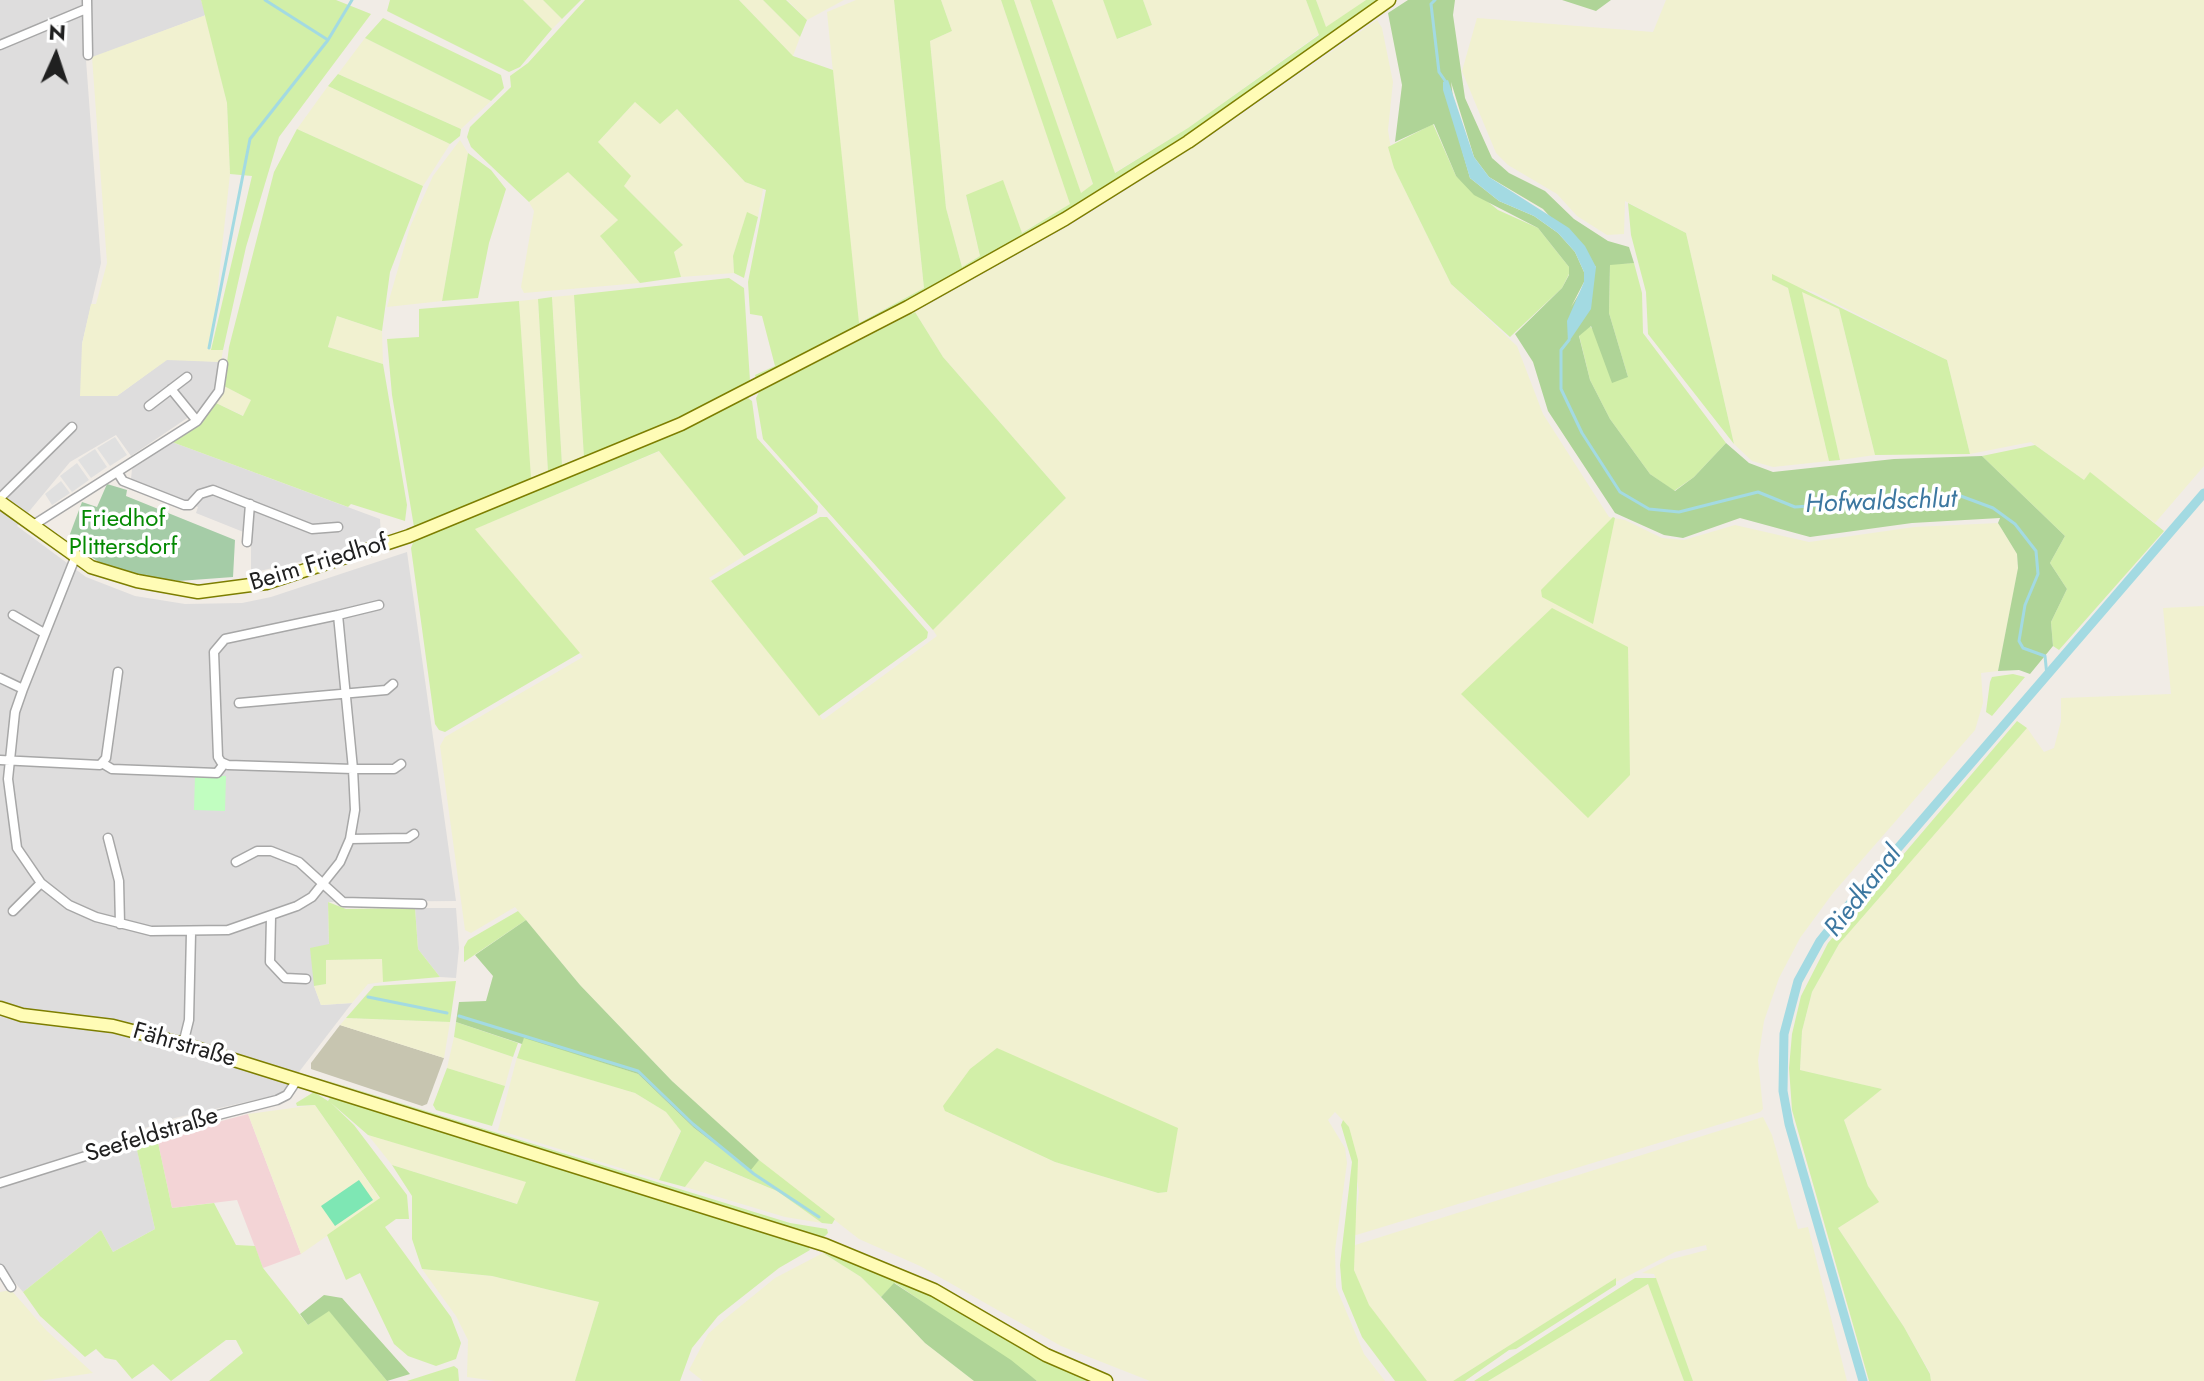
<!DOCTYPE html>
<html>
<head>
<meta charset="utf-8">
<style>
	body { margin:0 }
	#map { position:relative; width:2204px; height:1381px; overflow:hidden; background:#f1ece6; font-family:Jost,sans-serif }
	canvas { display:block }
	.north { position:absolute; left:16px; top:16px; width:80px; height:80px; -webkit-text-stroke:6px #fff; paint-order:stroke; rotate:3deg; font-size:22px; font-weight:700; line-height:32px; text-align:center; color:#202020 }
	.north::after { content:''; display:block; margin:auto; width:28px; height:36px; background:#202020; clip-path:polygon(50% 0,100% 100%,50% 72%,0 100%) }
</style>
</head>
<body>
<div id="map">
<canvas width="2204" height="1381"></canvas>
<div class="north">N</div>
</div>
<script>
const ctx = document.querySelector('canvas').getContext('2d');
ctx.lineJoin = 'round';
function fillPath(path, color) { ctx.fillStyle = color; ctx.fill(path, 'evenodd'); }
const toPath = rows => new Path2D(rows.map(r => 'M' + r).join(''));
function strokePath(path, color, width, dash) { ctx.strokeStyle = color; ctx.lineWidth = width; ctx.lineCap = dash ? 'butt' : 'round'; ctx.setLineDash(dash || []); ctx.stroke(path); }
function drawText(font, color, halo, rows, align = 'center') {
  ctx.font = font + ' Jost,sans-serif'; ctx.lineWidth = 7; ctx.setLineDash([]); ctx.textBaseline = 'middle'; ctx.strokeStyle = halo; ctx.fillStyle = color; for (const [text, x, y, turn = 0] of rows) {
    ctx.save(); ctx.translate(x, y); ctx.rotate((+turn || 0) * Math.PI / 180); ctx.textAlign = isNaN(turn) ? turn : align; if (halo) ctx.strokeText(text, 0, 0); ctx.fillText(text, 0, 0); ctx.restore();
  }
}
fillPath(toPath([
	[0,0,201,0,206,15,86,60,101,263,82,344,117,396,167,359,221,362,216,387,205,406,131,456,116,435,70,462,17,526,86,577,135,596,185,604,242,603,271,597,407,552,456,901,328,902,329,945,314,986,321,1005,352,1003,282,1094,175,1118,133,1132,155,1229,113,1252,101,1230,23,1292,0,1265],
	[172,442,380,519,381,537,312,559,251,573,251,535,196,513,198,507,131,479,132,469],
	[415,908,456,908,459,948,456,978,440,977,418,949]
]), '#dedddd');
fillPath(toPath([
	[248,1114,301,1254,263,1268,237,1200,172,1208,157,1138]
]), '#f3d4d6');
fillPath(toPath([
	[340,1025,444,1058,427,1104,422,1106,311,1069,311,1063]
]), '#c7c5b0');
fillPath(toPath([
	[523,0,543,0,562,19,552,29],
	[739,0,763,0,800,37,793,56],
	[787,0,844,0,807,20],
	[856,0,894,0,924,288,858,323,827,12],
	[941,0,1001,0,1071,204,1021,233,966,196,980,256,962,267,946,208,930,41,952,31],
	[1014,0,1030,0,1093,185,1080,194],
	[1052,0,1103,0,1118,39,1152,25,1143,0,1306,0,1319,34,1188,128,1114,173],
	[1316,0,1366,0,1326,28],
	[1666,0,2204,0,2204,466,2155,523,2090,473,2084,480,2031,442,1970,454,1947,360,1814,292,1772,280,1788,288,1829,461,1773,467,1752,461,1734,444,1686,233,1625,201,1624,234,1607,235,1577,216,1557,194,1508,165,1496,153,1462,71,1477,18,1653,32],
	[206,15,227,103,230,174,211,349,223,350,221,362,167,360,117,396,80,396,82,344,91,304,96,304,107,263,92,57],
	[1377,20,1382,28,1393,82,1388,130,1394,168,1451,284,1517,346,1543,414,1609,517,1625,520,1662,538,1684,540,1735,525,1809,542,1914,527,1998,523,2017,554,2018,569,1998,671,1981,673,1983,703,1975,730,1833,893,1800,938,1779,978,1764,1021,1758,1060,1763,1109,1760,1112,1353,1236,1359,1192,1349,1127,1335,1112,1328,1120,1345,1148,1347,1163,1335,1250,1336,1287,1364,1354,1385,1381,1150,1381,1061,1346,920,1266,859,1239,765,1166,672,1081,580,985,515,907,471,933,465,930,440,746,445,737,583,657,474,529,660,451,744,556,709,578,823,720,937,636,933,630,1066,498,943,357,915,312,1076,222,1202,142],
	[945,1111,1166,1192,1158,1193,1055,1162],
	[365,38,491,101,461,129,338,74],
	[328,86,450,144,423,186,297,129],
	[635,102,676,108,745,182,763,189,758,217,747,213,733,256,734,273,681,277,674,252,683,245,623,185,598,142],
	[460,140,468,153,442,301,387,307,410,227,433,176],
	[568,171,618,220,601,237,640,283,524,293,521,287,534,211,529,202],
	[1801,291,1839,309,1875,455,1840,460],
	[574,295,584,458,562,466,552,297],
	[538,299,548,472,530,479,519,301],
	[337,316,382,331,383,364,328,347],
	[224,386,252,400,244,416,216,403],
	[2204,606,2204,1381,1931,1381,1930,1373,1904,1327,1838,1228,1878,1202,1868,1186,1844,1120,1881,1089,1800,1070,1802,1031,1812,992,1839,944,1863,914,2027,728,2044,752,2054,748,2061,721,2061,698,2171,694,2163,608],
	[383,959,383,982,368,984,352,1003,321,1005,314,986,326,984,326,960],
	[346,1018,450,1022,444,1058,340,1025],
	[454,1037,513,1057,505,1086,447,1068],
	[517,1057,635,1093,666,1112,681,1130,659,1180,498,1130],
	[315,1105,380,1199,301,1254,248,1114],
	[1763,1117,1772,1135,1798,1229,1808,1227,1847,1381,1693,1381,1654,1274,1642,1273,1668,1260,1707,1250,1706,1245,1675,1252,1616,1282,1615,1279,1453,1381,1427,1381,1368,1305,1354,1270,1352,1246],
	[368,1135,458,1161,527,1182,518,1204,392,1165],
	[704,1161,777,1191,822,1223,785,1217,685,1187],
	[823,1253,861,1277,925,1343,974,1381,703,1381,689,1370,708,1334,726,1318,775,1278],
	[422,1269,492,1276,599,1302,575,1381,495,1381,467,1377,468,1340,456,1316],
	[1649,1284,1684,1381,1488,1381,1628,1294],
	[11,1290,47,1331,93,1373,39,1381,0,1381,0,1292]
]), '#f1f1d0');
fillPath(toPath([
	[201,0,336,0,371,14,279,137,246,247,223,350,211,350,252,176,230,174,227,103],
	[390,0,523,0,552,29,520,67,509,72,387,11],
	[543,0,581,0,562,19],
	[585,0,739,0,793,56,833,70,859,323,924,288,894,0,941,0,952,31,930,41,946,208,962,267,980,256,966,195,1003,180,1022,233,1070,204,1001,0,1014,0,1081,193,1093,184,1030,0,1052,0,1115,173,1188,128,1319,35,1306,0,1316,0,1326,27,1366,0,1380,0,1257,90,1072,210,924,295,756,379,755,375,775,366,762,316,750,314,748,282,766,190,745,182,677,109,660,124,635,102,598,142,631,176,624,186,683,245,674,252,681,277,640,283,600,236,618,220,568,172,529,202,471,147,467,137,470,127,511,87,510,76,528,63],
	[763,0,786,0,807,20,800,37],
	[1103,0,1143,0,1152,25,1117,39],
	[383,18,501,75,504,88,491,101,365,38],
	[338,74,461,129,460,136,450,144,328,86],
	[1433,124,1456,176,1498,210,1538,228,1569,267,1569,274,1562,288,1510,337,1451,284,1394,168,1388,147],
	[297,129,423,186,390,272,382,331,337,316,328,347,383,364,407,505,405,521,351,504,348,507,172,442,196,424,216,403,243,416,251,400,224,386,229,347,274,172],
	[468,153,491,170,506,189,489,243,478,298,442,301],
	[1628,203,1686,233,1734,444,1648,334,1646,292,1631,235],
	[747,212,758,217,744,278,734,273,733,256],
	[1634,263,1642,293,1643,333,1726,443,1694,477,1674,491,1650,474,1610,419,1590,380,1579,335,1590,326,1628,377,1609,313,1610,264],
	[1772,274,1947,360,1970,454,1875,455,1839,309,1802,292,1840,460,1829,461,1788,288,1772,280],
	[729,278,744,288,750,381,747,387,584,461,414,527,392,395,387,339,419,337,419,309,519,301,531,478,548,472,538,299,552,297,562,465,584,458,574,295],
	[915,312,943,357,1066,498,933,630,763,439,756,398,759,392],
	[748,398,752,401,757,438,818,506,817,513,744,556,659,451,475,529,580,653,445,732,439,730,435,724,411,548,414,540,551,485],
	[2035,445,2084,480,2090,472,2164,531,2059,650,2053,646,2051,622,2067,589,2050,563,2065,536,1982,456],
	[820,517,827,517,928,632,927,638,819,716,711,581],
	[1613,517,1615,518,1593,624,1542,597,1541,590],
	[1552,608,1628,647,1630,775,1588,818,1461,694],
	[2013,674,2025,677,1992,716,1986,712,1990,682,1992,677],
	[2017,721,2027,728,1839,944,1812,992,1802,1031,1800,1070,1882,1089,1844,1120,1868,1186,1879,1202,1838,1228,1904,1327,1930,1374,1931,1381,1869,1381,1792,1110,1789,1068,1792,1034,1801,996,1828,943],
	[328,902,346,909,415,908,418,949,440,977,383,982,382,959,326,960,326,984,314,986,310,948,329,944],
	[518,911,526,920,464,962,464,947,468,940],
	[456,981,450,1022,346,1018,374,986],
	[456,1022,518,1043,513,1057,454,1037],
	[524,1037,638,1074,694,1128,749,1170,759,1160,835,1219,832,1224,822,1223,777,1191,705,1161,685,1187,659,1180,681,1131,666,1112,635,1093,517,1058],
	[997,1048,1178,1128,1167,1192,1158,1193,1055,1162,945,1111,943,1106,970,1069],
	[447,1068,505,1086,492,1126,436,1110,433,1105],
	[306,1074,790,1223,827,1229,828,1233,822,1239],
	[314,1092,328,1101,331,1096,808,1245,810,1250,779,1268,718,1316,692,1348,680,1381,575,1381,599,1302,492,1276,422,1269,412,1239,412,1196,392,1165,517,1204,526,1182,368,1135,330,1102,354,1125,407,1195,409,1219,396,1219,385,1227,451,1317,461,1343,456,1359,436,1366,408,1356,394,1344,360,1273,346,1280,327,1235,380,1198,315,1105,297,1106,296,1103],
	[1343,1120,1349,1127,1358,1160,1354,1270,1369,1305,1427,1381,1395,1381,1362,1337,1342,1289,1340,1265,1352,1162,1341,1125],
	[157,1138,172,1208,214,1203,236,1245,255,1246,263,1268,308,1325,329,1310,387,1381,209,1381,243,1353,236,1340,226,1340,171,1381,153,1364,132,1379,116,1360,105,1358,96,1349,85,1357,40,1316,23,1292,101,1230,113,1252,155,1229,136,1146],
	[823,1253,905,1280,1092,1381,1037,1381,895,1283,881,1297,861,1277],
	[1616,1278,1616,1285,1516,1349,1509,1350,1465,1381,1453,1381],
	[1635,1278,1656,1278,1693,1381,1684,1381,1648,1284,1488,1381,1474,1381],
	[454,1366,458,1369,459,1381,407,1381]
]), '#d2efa8');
fillPath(toPath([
	[1408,0,1455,0,1453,15,1465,98,1492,158,1509,173,1545,191,1574,219,1608,241,1629,247,1634,263,1610,265,1609,313,1628,377,1612,383,1591,326,1579,336,1590,380,1610,419,1650,474,1675,491,1694,477,1726,443,1749,463,1773,472,1894,459,1982,456,2065,536,2050,563,2067,589,2051,622,2053,646,2030,674,2019,670,1998,671,2018,568,2017,554,1998,523,2000,518,1912,523,1810,537,1740,518,1683,538,1664,535,1615,513,1548,411,1533,362,1515,334,1562,288,1569,275,1569,267,1538,228,1474,195,1456,176,1434,124,1395,142,1402,85,1388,13],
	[1451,82,1474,157,1489,177,1543,209,1596,267,1571,307,1584,282,1584,272,1575,252,1558,233,1534,216,1499,201,1470,178,1458,136],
	[1562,0,1611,0,1596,11],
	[526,920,580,985,672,1081,759,1160,750,1171,694,1128,638,1074,524,1038,522,1044,456,1022,459,1002,486,1001,493,976,475,955],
	[894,1283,1011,1360,1037,1381,974,1381,925,1343,881,1297],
	[324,1295,342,1298,410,1374,387,1381,329,1311,308,1325,300,1314]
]), '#afd497');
fillPath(toPath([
	[107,484,127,490,126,496,235,540,233,577,179,581,139,576,104,565,67,542,82,502,97,507]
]), '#a5cca7');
fillPath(toPath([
	[195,775,226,776,225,811,194,810]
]), '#c1fec0');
fillPath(toPath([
	[359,1180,373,1200,335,1226,321,1206]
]), '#7ee7b4');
fillPath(toPath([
	[115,437,127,455,110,466,97,448],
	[95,449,107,467,91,478,78,460],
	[77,463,89,480,72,492,60,476],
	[61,481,70,493,52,505,45,494]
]), '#e0e0e0');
fillPath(toPath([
	[1448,80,1474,157,1489,177,1569,228,1585,246,1596,267,1591,309,1568,343,1567,321,1584,282,1584,272,1575,252,1558,233,1534,216,1499,201,1470,178,1443,90,1443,82]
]), '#a3dae2');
strokePath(toPath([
	[265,0,328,40],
	[1435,0,1431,4,1439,72,1446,82],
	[1569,340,1561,350,1561,389,1582,433,1620,492,1649,509,1679,512,1758,492,1795,507,1958,495,1993,508,2015,524,2036,551,2038,574,2025,605,2019,641,2023,648,2045,656,2047,676],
	[209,348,250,139,328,40,352,0],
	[368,997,447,1013],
	[459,1016,638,1071,693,1124,754,1174,819,1217]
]), '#a3dae2', 3);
strokePath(toPath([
	[1863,1381,1789,1124,1783,1091,1784,1034,1798,981,1820,941,1848,906,2204,493]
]), '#a3dae2', 9);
const minor = toPath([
	[87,0,88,55],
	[0,45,86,9],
	[171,389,197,421],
	[149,406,187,377],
	[118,473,123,481,184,505,190,505,200,494,213,490,312,529,338,527],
	[0,498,72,427],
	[35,524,197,421,219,391,223,364],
	[247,542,250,504],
	[75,558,23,689,15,712,8,779,17,848,41,883,69,905,96,917,151,931,228,930,297,906,312,897,340,862,350,839,355,810,353,769,338,615,225,639,214,652,218,757,221,762,228,765,353,769,394,769,401,764],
	[13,615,44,633],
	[338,615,379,605],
	[0,678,23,689],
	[239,703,386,690,393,684],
	[0,760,100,765,106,758,118,672],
	[102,763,112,769,217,773,224,764],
	[108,838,119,881,120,924],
	[350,839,408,838,414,834],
	[236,862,257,851,271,851,299,862,343,902,422,904],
	[13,911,41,883],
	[271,917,270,962,285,978,306,979],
	[183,1044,189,1020,191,933],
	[0,1183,206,1118,277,1100,287,1095,297,1080],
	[0,1269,11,1287]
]);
const secondary = toPath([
	[0,502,91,567,137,581,198,592,266,583,409,536,681,424,908,307,1065,219,1188,142,1389,0],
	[0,1008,22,1015,113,1026,183,1044,825,1245,934,1290,1046,1355,1106,1381]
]);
strokePath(minor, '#a7a7a7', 11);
strokePath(secondary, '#7d7e00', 15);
strokePath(minor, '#fff', 8);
strokePath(secondary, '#fffcb6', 12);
drawText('24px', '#048a02', '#fff', [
	["Friedhof",123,520],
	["Plittersdorf",123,548]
]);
drawText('24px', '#202020', '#fff', [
	["Beim Friedhof",319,564,-17],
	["Fährstraße",184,1046,16],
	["Seefeldstraße",152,1136,-17]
]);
drawText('italic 26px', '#3c77a0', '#fff', [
	["Hofwaldschlut",1881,503,-2],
	["Riedkanal",1864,892,-52]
]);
</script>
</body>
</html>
